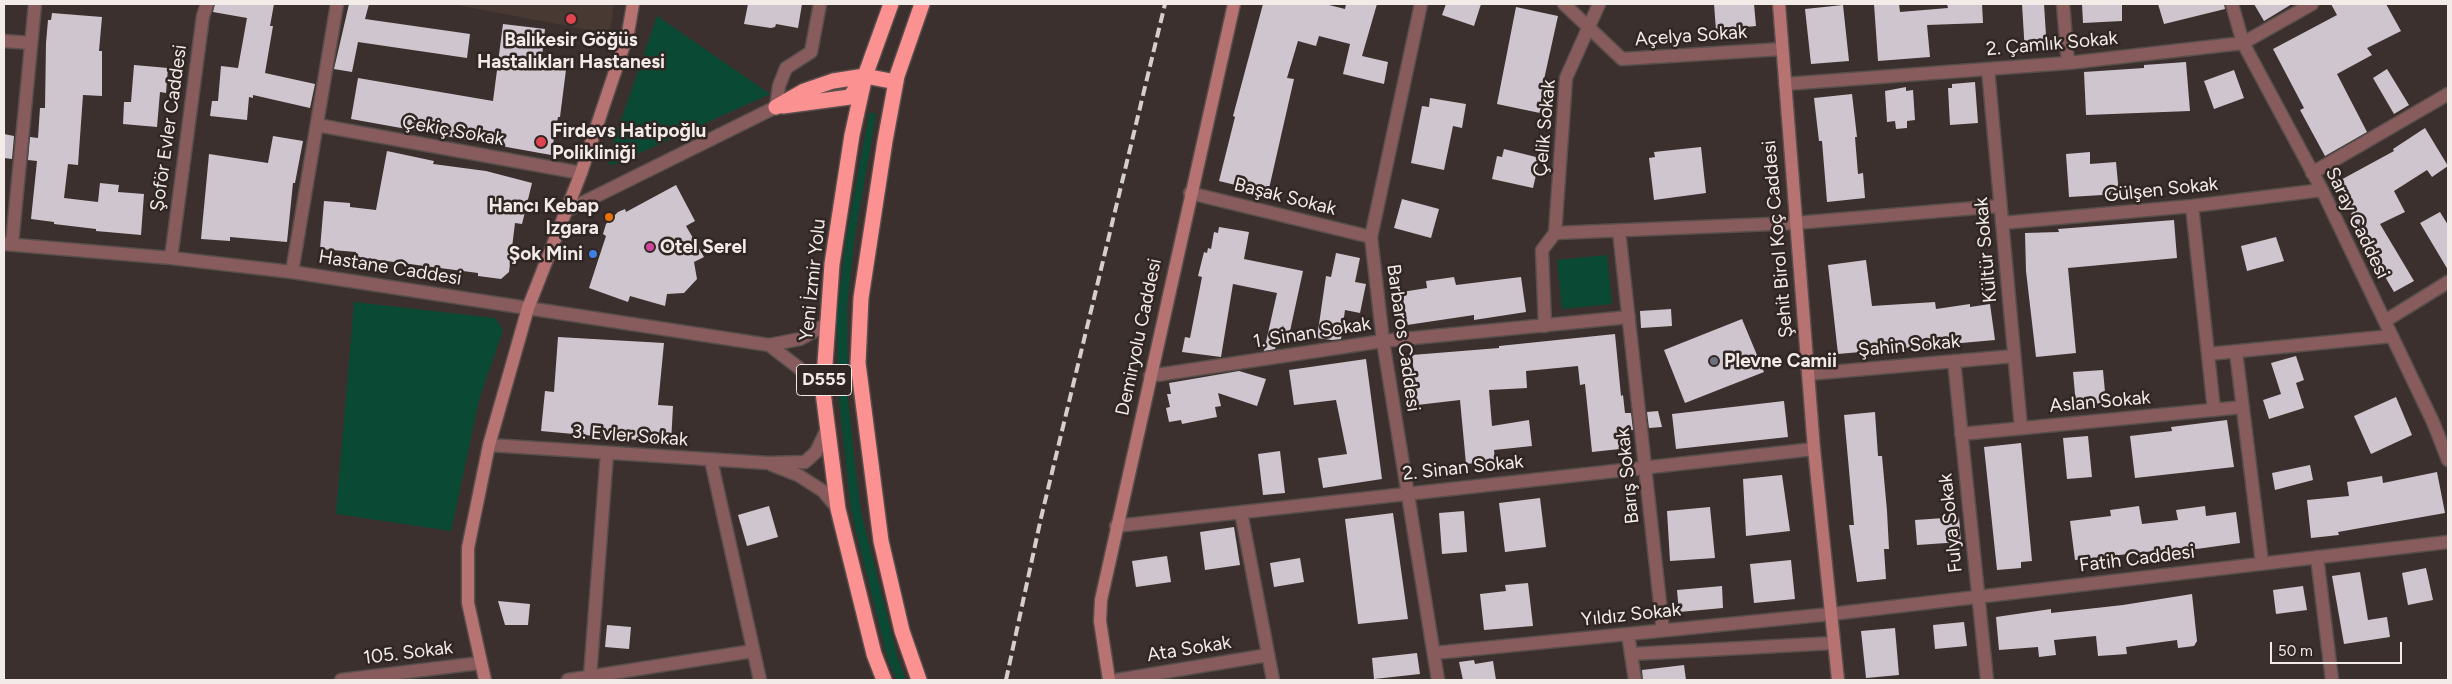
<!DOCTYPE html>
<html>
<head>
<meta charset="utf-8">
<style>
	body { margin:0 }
	#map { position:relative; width:2452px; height:684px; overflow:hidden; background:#3b302d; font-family:Figtree,sans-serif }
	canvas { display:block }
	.frame { position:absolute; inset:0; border:5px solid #f2ebe8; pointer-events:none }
	.scale { position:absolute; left:2270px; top:642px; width:132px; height:22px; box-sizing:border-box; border:2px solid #f2ebe8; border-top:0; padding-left:6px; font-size:15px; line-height:18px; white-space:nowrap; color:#f2ebe8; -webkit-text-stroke:4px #302623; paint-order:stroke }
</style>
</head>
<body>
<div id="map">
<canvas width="2452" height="684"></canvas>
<div class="frame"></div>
<div class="scale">50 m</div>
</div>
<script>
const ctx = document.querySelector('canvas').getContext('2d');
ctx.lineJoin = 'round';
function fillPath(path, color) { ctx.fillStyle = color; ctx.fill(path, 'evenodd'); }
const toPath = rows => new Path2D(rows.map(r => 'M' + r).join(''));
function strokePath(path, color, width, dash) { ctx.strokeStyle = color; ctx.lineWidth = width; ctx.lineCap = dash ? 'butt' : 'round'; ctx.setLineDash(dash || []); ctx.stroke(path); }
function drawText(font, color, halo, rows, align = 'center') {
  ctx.font = font + ' Figtree,sans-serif'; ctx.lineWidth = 5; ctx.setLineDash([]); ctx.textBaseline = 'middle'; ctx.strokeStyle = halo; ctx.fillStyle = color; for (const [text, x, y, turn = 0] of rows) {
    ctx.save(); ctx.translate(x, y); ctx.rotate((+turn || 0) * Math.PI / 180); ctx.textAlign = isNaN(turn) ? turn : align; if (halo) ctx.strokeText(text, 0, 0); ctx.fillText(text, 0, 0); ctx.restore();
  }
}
fillPath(toPath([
	[451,4,614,4,610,34]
]), '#483933');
fillPath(toPath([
	[657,16,770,94,613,165,608,163,609,155],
	[872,112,876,115,855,235,847,307,848,400,860,508,897,656,906,680,897,680,888,660,851,510,838,392,837,318,846,239,869,114],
	[1607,255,1612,304,1562,309,1557,260],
	[354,302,495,318,503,330,479,400,451,531,336,514]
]), '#0a4a35');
fillPath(toPath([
	[215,4,274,4,270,26,273,26,265,73,315,84,310,108,253,95,253,98,249,97,247,120,210,116,212,101,218,101,221,66,238,68,247,18,213,12],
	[349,4,369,4,365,19,470,34,467,58,358,42,352,72,334,69],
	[748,4,802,4,798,28,776,24,775,27,771,28,744,24],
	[1263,4,1325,4,1345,9,1346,4,1377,4,1362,56,1388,62,1384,84,1343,74,1350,44,1319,36,1316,46,1298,41,1287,78,1294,79,1268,193,1219,181,1235,117,1233,116],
	[1446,4,1481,4,1474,26,1442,15],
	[1714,4,1754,4,1756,26,1716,30],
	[1874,4,1899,4,1900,12,1948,8,1947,4,1982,4,1983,23,1927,25,1930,57,1878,61],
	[2022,4,2044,4,2047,51,2025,53],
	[2082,4,2122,4,2122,21,2083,23],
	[2158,4,2224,4,2225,9,2164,24],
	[2254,4,2292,4,2264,21],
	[2331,4,2386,4,2401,31,2367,48,2372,55,2337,74,2367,132,2325,156,2300,110,2304,108,2273,49,2337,15],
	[1843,5,1849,61,1811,64,1805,9],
	[1516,7,1558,16,1543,84,1547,85,1540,113,1497,104],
	[52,13,102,17,99,51,102,51,102,96,83,95,78,165,68,164,64,198,98,202,100,183,119,185,118,192,144,194,141,235,96,231,96,229,54,224,54,222,31,219,37,161,28,160,30,137,38,138,40,108,45,108,46,43,48,20,51,20],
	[503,24,545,29,541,66,566,70,560,117,558,117,551,155,351,119,358,78,493,101],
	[2186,62,2190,111,2086,115,2084,72,2144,68,2144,65],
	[134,65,168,68,166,93,160,92,157,127,123,124,124,102,131,102],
	[2387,69,2409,105,2394,114,2373,78],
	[2234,70,2244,98,2214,109,2204,81],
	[1975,82,1978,123,1950,125,1948,88,1952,88,1952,84],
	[1906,87,1906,91,1913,90,1915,120,1907,121,1907,128,1896,129,1895,121,1887,122,1885,91],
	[1852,94,1857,137,1855,137,1858,174,1863,173,1865,198,1827,202,1822,141,1819,141,1814,98],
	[1430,98,1466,104,1462,128,1453,126,1444,170,1411,163,1422,106,1429,107],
	[2425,128,2448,166,2432,177,2427,170,2394,191,2405,212,2380,224,2414,281,2394,292,2370,251,2351,214,2353,212,2337,182,2394,151,2393,149],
	[4,134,14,136,12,159,4,158],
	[273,136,303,141,295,183,293,183,287,242,230,237,230,241,201,239,209,154,268,163],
	[1701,147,1706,193,1654,200,1649,158,1655,157,1654,152],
	[1504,149,1540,158,1533,188,1492,179,1497,156,1502,157],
	[387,151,434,161,433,164,486,171,532,183,522,224,515,223,509,272,501,279,478,276,478,273,356,257,356,252,320,249,324,201,350,203,350,207,376,210],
	[2090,152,2090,164,2116,162,2119,194,2069,197,2066,154],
	[676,185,695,221,686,226,704,257,694,262,697,279,684,293,667,294,665,306,630,296,628,302,589,288,606,236,603,234,606,224,618,212,625,209,626,212],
	[1402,199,1439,209,1431,238,1394,228],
	[2440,212,2448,225,2448,270,2420,223],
	[2174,220,2177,258,2068,268,2076,353,2036,357,2026,271,2025,233,2059,232,2058,229],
	[1219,227,1249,232,1244,259,1303,271,1287,345,1283,325,1275,349,1264,351,1277,293,1233,284,1221,357,1182,352,1185,337,1190,338,1202,277,1198,276,1204,252,1207,253,1208,248,1211,249,1214,232,1218,233],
	[2276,237,2284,261,2247,271,2241,246],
	[1336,253,1360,258,1355,282,1366,284,1360,313,1345,310,1341,339,1332,340,1317,338,1326,276,1331,277],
	[1866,260,1872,306,1935,302,1936,309,1970,304,1970,307,1990,304,1995,340,1838,354,1828,265],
	[1454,277,1456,285,1521,277,1526,312,1474,320,1474,315,1407,325,1402,292,1427,288,1426,281],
	[1671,309,1672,326,1641,328,1640,311],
	[1742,319,1764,372,1685,403,1664,350],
	[1615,334,1621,396,1623,395,1625,413,1631,413,1633,430,1627,430,1629,448,1592,452,1585,384,1580,385,1578,366,1526,371,1527,388,1489,390,1492,426,1529,420,1532,446,1494,450,1495,461,1466,464,1460,400,1417,405,1412,355,1499,348,1499,346],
	[558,337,664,343,658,405,673,406,671,443,541,431,545,391,554,392],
	[2296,356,2304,380,2296,383,2304,408,2269,419,2263,400,2281,394,2271,363],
	[1366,359,1382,479,1323,488,1318,458,1347,454,1336,400,1294,405,1289,370],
	[2103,370,2106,403,2076,405,2073,372],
	[1239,371,1266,379,1257,406,1218,393,1221,406,1215,407,1217,417,1182,424,1181,420,1169,422,1166,408,1170,407,1167,394,1171,394,1169,383],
	[2396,397,2412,435,2371,454,2354,416],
	[1784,401,1788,437,1676,449,1672,414],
	[1658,411,1662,427,1649,428,1647,412],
	[1875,412,1878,456,1882,456,1887,511,1889,549,1884,549,1886,579,1857,582,1849,525,1854,525,1844,415],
	[2227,420,2234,467,2135,478,2130,436,2172,431,2171,427],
	[2088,436,2092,477,2067,479,2063,438],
	[2021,443,2032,561,2021,562,2021,568,1997,570,1984,447],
	[1280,451,1285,493,1263,495,1258,454],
	[2310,465,2313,480,2275,490,2272,473],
	[2437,472,2445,513,2338,532,2339,535,2311,538,2307,500,2349,496,2347,482,2382,476,2383,483],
	[1782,475,1790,531,1746,536,1743,479],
	[1540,498,1546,547,1505,552,1499,503],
	[769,506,778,537,747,546,738,515],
	[2139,506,2142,524,2178,520,2176,510,2205,506,2206,516,2236,512,2240,543,2182,551,2181,548,2075,560,2070,521,2111,516,2110,510],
	[1710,507,1715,558,1670,561,1667,511],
	[1464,511,1467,552,1442,554,1439,513],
	[1393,513,1408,619,1358,624,1345,519],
	[1959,517,1961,542,1917,545,1915,520],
	[1234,527,1240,565,1205,570,1200,532],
	[1167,556,1171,582,1136,587,1132,561],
	[1300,558,1304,582,1274,587,1270,563],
	[1791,560,1795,599,1754,603,1750,564],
	[2426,568,2433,600,2408,605,2402,573],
	[2360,572,2368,620,2387,617,2390,637,2344,644,2332,576],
	[1528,583,1533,626,1484,630,1480,594,1506,591,1505,585],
	[1722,586,1723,608,1679,612,1677,590],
	[2303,586,2307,610,2276,614,2273,590],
	[2192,594,2197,641,2194,646,2178,648,2177,640,2126,647,2127,654,2098,656,2096,636,2054,640,2056,655,2039,657,2038,647,1999,650,1996,617,2051,609,2051,613,2123,605],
	[498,601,530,604,528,625,505,625],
	[1964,622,1967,646,1935,649,1933,625],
	[607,625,631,627,629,649,605,647],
	[1895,628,1899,675,1866,678,1861,631],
	[1417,653,1420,674,1374,679,1372,658],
	[1474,660,1475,664,1493,661,1496,680,1463,680,1459,662],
	[1684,665,1686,680,1643,680,1642,670]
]), '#cfc5ce');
const street = toPath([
	[1421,4,1371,237,1383,341,1438,680],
	[1564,4,1622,59,1782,49],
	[2063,4,2068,63],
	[2232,4,2243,43,2322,190,2433,422,2448,460],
	[4,41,31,43],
	[1988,69,2021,428],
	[1785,84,2068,63,2243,43,2312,4],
	[317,125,581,173],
	[2312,173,2448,94],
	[1190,193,1371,237],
	[2192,206,2214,410],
	[568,210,776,107,779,86,786,68,811,52,820,4],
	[2002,223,2192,206,2322,190],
	[1619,231,1663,630],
	[1555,233,1566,78,1599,4],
	[4,244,171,258,292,272,769,345,800,339,827,324],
	[12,244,35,4],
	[171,258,203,16,207,4],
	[292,272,337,4],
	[2385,321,2448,282],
	[1545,326,1542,250,1555,233,1795,223,2000,206],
	[769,345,799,368,823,392],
	[2236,352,2262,563],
	[2208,354,2392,336],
	[1954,361,1987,680],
	[1808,374,2014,356],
	[1150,376,1383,341,1629,317],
	[1961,434,2243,407],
	[489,445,768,463,805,462,816,452,828,427],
	[711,460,760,680],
	[772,465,798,475,823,491,838,509],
	[1241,512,1273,680],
	[1116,526,1814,449],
	[2317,557,2332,680],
	[1628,634,1635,680],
	[1434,653,1831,614,2448,542],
	[1631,654,1834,643],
	[590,677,607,453],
	[341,680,480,663],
	[568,680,753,651],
	[1117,680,1268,655]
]);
const secondary = toPath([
	[1779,4,1814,449,1838,680],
	[485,680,468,603,468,548,489,445,528,308,581,173,628,33,633,4],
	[1109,680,1100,621,1101,600,1234,4]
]);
const highway = toPath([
	[783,106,850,97,861,81],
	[776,107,804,91,833,81,865,76,896,82],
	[884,680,874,654,838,509,823,392,832,264,852,135,865,76,891,4],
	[919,680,902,631,881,541,858,363,861,298,885,141,897,76,922,4]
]);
strokePath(street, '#584e4b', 15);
strokePath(secondary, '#584e4b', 15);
strokePath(highway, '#584e4b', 18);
strokePath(street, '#885c5c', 12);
strokePath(secondary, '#b77272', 12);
strokePath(highway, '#fc9191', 15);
strokePath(toPath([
	[1006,680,1041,518,1165,4]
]), '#d5cecb', 4, [10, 5]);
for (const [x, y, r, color] of [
	[571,19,6,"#e0444e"],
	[541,142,6,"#e0444e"],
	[609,217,5,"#e8710a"],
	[650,247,5,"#d1479c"],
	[593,254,5,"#3f7fe0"],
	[1714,361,5,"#6b7280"]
]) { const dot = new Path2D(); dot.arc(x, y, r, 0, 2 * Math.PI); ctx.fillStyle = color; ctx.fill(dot); strokePath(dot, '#302623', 2); }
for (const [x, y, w] of [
	[824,380,55]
]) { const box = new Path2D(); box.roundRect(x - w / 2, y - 15.5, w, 31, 4); ctx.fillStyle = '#302623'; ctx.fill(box); strokePath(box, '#f2ebe8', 1); }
drawText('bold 18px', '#f2ebe8', null, [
	["D555",824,380]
]);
drawText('19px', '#f2ebe8', '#302623', [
	["Açelya Sokak",1691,36,-4],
	["2. Çamlık Sokak",2052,44,-5],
	["Şoför Evler Caddesi",169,128,-82],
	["Çelik Sokak",1545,128,-85],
	["Çekiç Sokak",453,131,10],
	["Gülşen Sokak",2161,190,-6],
	["Başak Sokak",1285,197,14],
	["Saray Caddesi",2357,223,64],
	["Şehit Birol Koç Caddesi",1778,239,-95],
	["Kültür Sokak",1986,250,-95],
	["Hastane Caddesi",390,268,9],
	["Yeni İzmir Yolu",813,280,-84],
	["1. Sinan Sokak",1312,333,-9],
	["Demiryolu Caddesi",1139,337,-78],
	["Barbaros Caddesi",1403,338,82],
	["Şahin Sokak",1909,346,-5],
	["Aslan Sokak",2100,402,-5],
	["3. Evler Sokak",630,436,4],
	["2. Sinan Sokak",1463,468,-6],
	["Barış Sokak",1628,476,-96],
	["Fulya Sokak",1951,523,-96],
	["Fatih Caddesi",2137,559,-7],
	["Yıldız Sokak",1631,615,-6],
	["Ata Sokak",1189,649,-9],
	["105. Sokak",408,653,-7]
]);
drawText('bold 19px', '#f2ebe8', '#302623', [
	["Balıkesir Göğüs",571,40,"center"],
	["Hastalıkları Hastanesi",571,62,"center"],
	["Firdevs Hatipoğlu",552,131],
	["Polikliniği",552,153],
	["Hancı Kebap",599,206,"right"],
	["Izgara",599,228,"right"],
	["Otel Serel",660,247],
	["Şok Mini",583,254,"right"],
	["Plevne Camii",1724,361]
], 'left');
</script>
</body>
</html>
